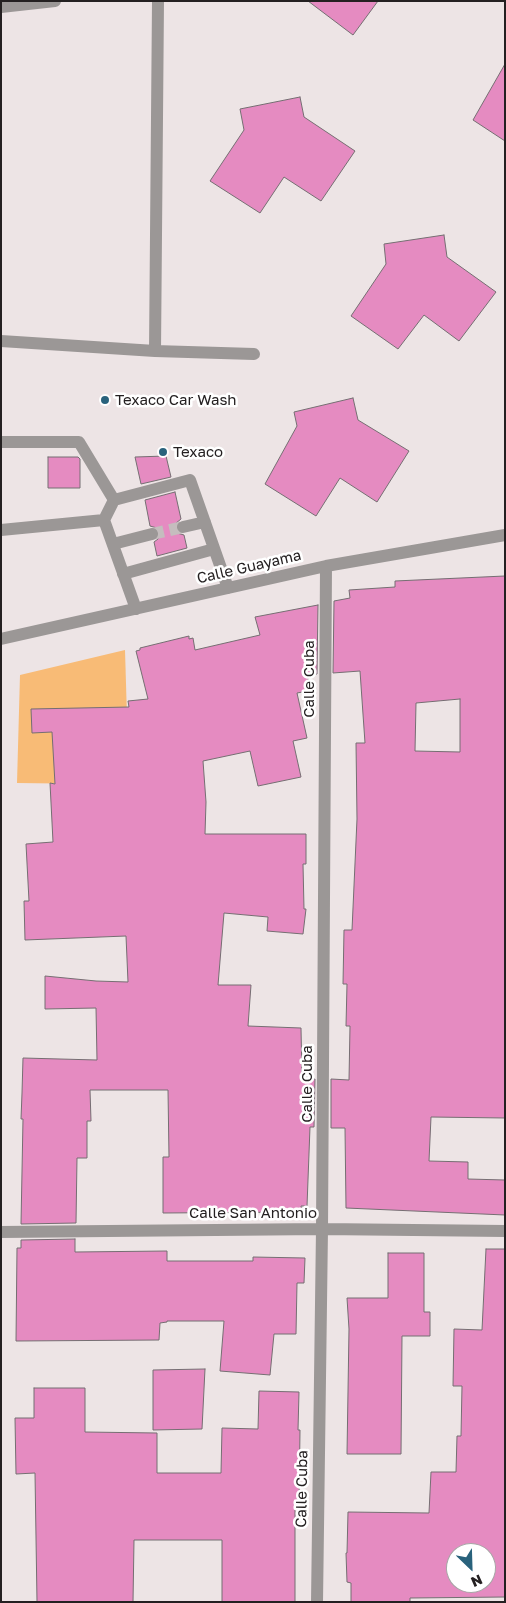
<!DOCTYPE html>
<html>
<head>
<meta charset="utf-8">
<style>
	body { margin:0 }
	#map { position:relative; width:506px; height:1603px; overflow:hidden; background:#ede4e5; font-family:"Golos Text",sans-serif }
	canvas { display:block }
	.frame { position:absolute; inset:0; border:2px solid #242021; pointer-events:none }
	.north { position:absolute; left:446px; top:1543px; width:50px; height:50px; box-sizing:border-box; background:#fff; border:1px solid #a7a6a6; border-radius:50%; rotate:156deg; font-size:14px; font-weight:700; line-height:20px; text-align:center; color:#242021 }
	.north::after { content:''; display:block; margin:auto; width:18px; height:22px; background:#29627c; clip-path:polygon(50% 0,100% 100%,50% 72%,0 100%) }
</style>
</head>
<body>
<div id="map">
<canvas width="506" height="1603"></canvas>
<div class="frame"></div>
<div class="north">N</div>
</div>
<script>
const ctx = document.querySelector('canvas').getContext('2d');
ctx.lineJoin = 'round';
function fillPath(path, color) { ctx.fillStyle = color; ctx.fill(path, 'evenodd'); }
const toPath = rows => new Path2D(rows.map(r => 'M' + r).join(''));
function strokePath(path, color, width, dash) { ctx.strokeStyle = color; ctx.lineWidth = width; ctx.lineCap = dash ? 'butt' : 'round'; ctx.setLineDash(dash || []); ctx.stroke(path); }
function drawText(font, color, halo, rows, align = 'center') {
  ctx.font = font + ' "Golos Text",sans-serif'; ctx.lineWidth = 5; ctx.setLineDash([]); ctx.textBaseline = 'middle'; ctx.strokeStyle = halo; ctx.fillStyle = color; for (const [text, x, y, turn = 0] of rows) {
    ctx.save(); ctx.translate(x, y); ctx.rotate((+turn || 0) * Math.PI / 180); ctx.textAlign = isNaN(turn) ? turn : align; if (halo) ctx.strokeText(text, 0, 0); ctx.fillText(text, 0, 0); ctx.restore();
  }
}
fillPath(toPath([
	[125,650,128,751,96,784,17,783,20,675]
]), '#f8bb76');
const building = toPath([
	[308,1,378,1,353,35,308,1],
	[505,64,505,141,473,120,505,64],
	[300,97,304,117,355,151,321,201,284,177,260,213,210,181,244,130,240,109,300,97],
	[444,235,447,257,496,292,459,341,424,315,398,349,351,316,386,264,384,244,444,235],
	[353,398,358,420,409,451,377,502,340,478,316,516,265,484,297,426,294,412,353,398],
	[166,456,171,477,141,484,135,457,166,456],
	[48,457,78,457,80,459,80,488,48,488,48,457],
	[175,492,181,519,175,524,175,529,177,533,184,535,187,548,157,556,154,542,158,539,160,532,157,528,150,526,145,500,175,492],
	[505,576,505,1118,431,1117,429,1161,468,1162,468,1179,505,1180,505,1215,346,1208,345,1128,331,1128,331,1079,349,1080,350,1026,346,1026,347,984,343,984,344,930,352,930,357,819,356,743,365,743,360,671,333,673,334,601,350,598,349,590,395,587,395,581,505,576],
	[460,699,460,752,415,751,416,703,460,699],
	[318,605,317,674,308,675,308,691,297,693,307,738,293,741,301,777,258,786,250,751,203,761,206,802,205,834,306,834,306,864,303,864,304,909,306,909,303,934,267,931,268,917,224,913,218,985,251,985,248,1026,301,1028,302,1078,315,1079,314,1127,310,1127,307,1206,301,1206,302,1212,163,1213,163,1157,169,1157,168,1090,90,1090,91,1121,87,1121,87,1158,77,1158,76,1223,21,1224,23,1119,21,1119,22,1093,23,1058,97,1060,96,1008,45,1009,45,976,96,981,128,982,126,936,25,940,24,901,29,901,26,844,53,842,50,783,55,784,52,732,32,733,31,709,129,707,128,701,148,699,136,651,140,650,140,648,189,636,189,639,193,638,195,650,260,635,255,617,318,605],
	[75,1239,75,1252,167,1251,167,1261,253,1261,253,1257,305,1258,304,1283,297,1283,296,1334,274,1334,270,1375,220,1371,224,1321,167,1321,167,1322,160,1323,159,1340,16,1341,17,1248,21,1248,21,1240,75,1239],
	[486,1249,505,1249,505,1597,410,1598,410,1602,351,1602,351,1583,347,1582,346,1553,347,1553,348,1512,429,1513,431,1472,456,1472,457,1436,461,1436,462,1386,453,1386,454,1329,482,1330,486,1249],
	[456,1553,486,1553,486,1583,456,1583,456,1553],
	[388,1253,424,1253,424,1312,430,1312,430,1336,402,1336,401,1454,347,1454,349,1329,347,1298,388,1298,388,1253],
	[205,1369,202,1429,153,1430,153,1370,205,1369],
	[34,1388,85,1388,85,1432,157,1433,157,1473,221,1473,222,1428,258,1429,259,1391,299,1392,298,1430,300,1430,299,1507,295,1507,295,1602,222,1602,222,1540,134,1540,133,1602,37,1602,35,1473,16,1474,15,1418,34,1418,34,1388]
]);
fillPath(building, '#e58bc1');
strokePath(building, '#756e72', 1);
strokePath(toPath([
	[152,534,183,527]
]), '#c5bdbe', 12, [12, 6]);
strokePath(toPath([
	[1,7,55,1],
	[1,341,155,351,158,1],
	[155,351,254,354],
	[1,442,79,442,114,500],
	[183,527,205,522],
	[1,530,104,520],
	[113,544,152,534],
	[123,574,214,549],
	[136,609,104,520,114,500,190,480,228,588],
	[1,639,326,566,505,535],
	[1,1232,322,1229,505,1231],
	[317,1602,322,1229,326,566]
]), '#9b9796', 12);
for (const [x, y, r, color] of [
	[105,400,5,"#29627c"],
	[163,452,5,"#29627c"]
]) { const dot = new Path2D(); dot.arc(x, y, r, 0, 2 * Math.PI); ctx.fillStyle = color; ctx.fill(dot); strokePath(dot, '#fff', 2); }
drawText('15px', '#242021', '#fff', [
	["Texaco Car Wash",115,400],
	["Texaco",173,452]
], 'left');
drawText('15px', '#242021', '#fff', [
	["Calle Guayama",249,567,-13],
	["Calle Cuba",309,679,-90],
	["Calle Cuba",307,1084,-90],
	["Calle San Antonio",253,1213],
	["Calle Cuba",302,1489,-89]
]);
</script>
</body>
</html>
